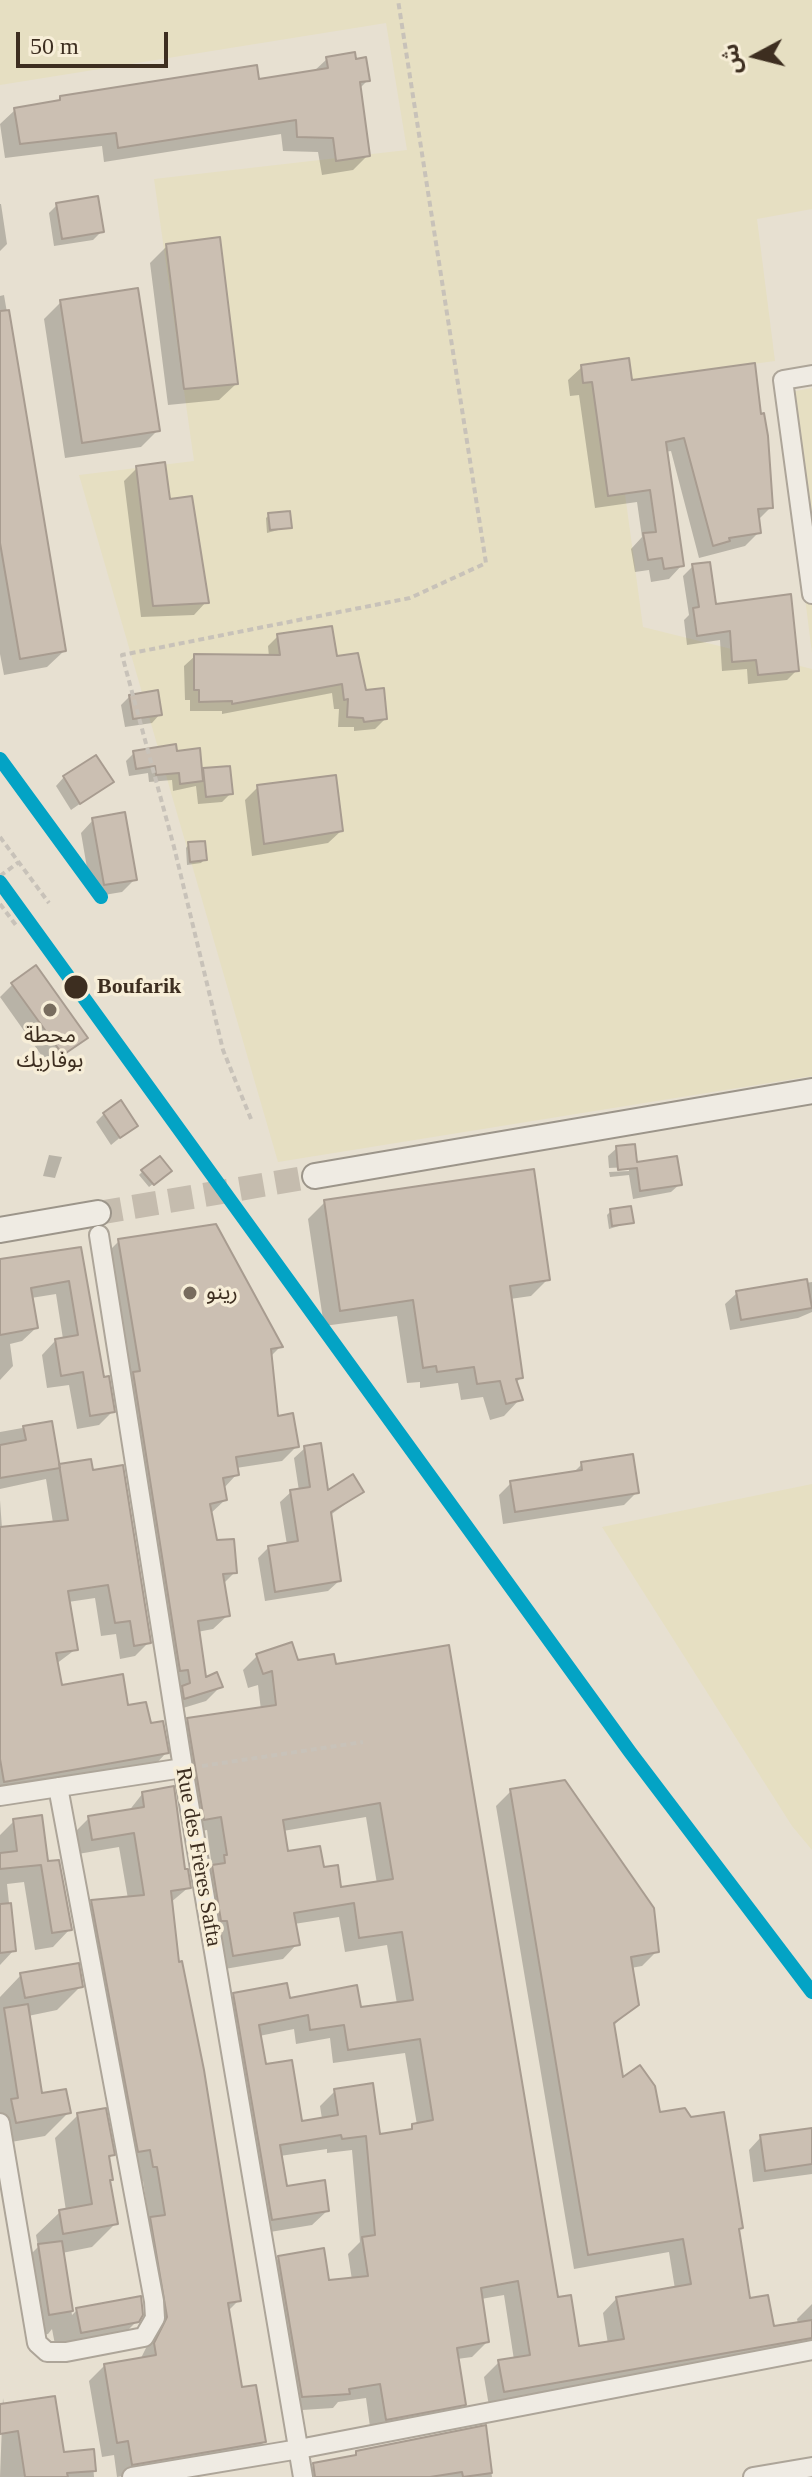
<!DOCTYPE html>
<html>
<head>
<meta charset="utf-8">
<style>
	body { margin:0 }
	#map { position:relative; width:812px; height:2477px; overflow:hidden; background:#e7e0d1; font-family:"Times New Roman","Noto Sans Arabic",serif }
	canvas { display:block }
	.north { position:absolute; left:716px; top:16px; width:80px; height:80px; -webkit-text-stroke:6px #f7eed8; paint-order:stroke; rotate:263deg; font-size:22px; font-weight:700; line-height:32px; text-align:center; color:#3d2e20 }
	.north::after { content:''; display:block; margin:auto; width:28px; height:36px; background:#3d2e20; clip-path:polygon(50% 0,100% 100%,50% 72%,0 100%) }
	.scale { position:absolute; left:16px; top:32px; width:152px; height:36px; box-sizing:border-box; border:4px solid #3d2e20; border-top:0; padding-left:10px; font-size:24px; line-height:28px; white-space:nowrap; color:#3d2e20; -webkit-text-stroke:6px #f7eed8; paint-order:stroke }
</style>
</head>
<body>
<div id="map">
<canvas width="812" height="2477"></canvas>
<div class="north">ش</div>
<div class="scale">50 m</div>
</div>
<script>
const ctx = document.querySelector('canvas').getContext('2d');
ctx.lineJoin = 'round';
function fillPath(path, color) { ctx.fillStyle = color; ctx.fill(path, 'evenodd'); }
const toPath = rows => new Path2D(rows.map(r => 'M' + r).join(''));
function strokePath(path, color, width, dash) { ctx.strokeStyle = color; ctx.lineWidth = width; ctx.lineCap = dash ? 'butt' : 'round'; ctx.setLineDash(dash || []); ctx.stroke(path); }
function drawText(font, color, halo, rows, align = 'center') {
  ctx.font = font + ' "Times New Roman","Noto Sans Arabic",serif'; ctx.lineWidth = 7; ctx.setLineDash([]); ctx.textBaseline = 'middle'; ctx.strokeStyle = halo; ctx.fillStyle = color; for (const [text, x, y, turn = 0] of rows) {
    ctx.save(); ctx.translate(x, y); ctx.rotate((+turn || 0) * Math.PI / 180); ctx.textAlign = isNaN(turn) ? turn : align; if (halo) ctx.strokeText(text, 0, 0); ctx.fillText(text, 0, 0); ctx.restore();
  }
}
fillPath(toPath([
	[0,0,812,0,812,209,757,219,775,361,610,383,643,627,812,669,812,1076,278,1162,79,475,194,461,154,179,407,150,386,23,0,85],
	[812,388,812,653,779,394],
	[812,1484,812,1850,792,1826,602,1527]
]), '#e6dfc2');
fillPath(toPath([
	[327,59,368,80,359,89,368,155,353,170,322,175,318,152,283,151,281,134,104,162,102,146,5,158,0,124,15,110,55,103,61,98,257,81,313,72],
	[1,204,7,244,0,251,0,204],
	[57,205,102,231,93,240,54,246,49,213],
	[167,246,236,384,219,400,168,405,150,263],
	[4,295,64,651,47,667,4,675,0,654,0,296],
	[61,302,158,430,141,447,65,458,44,319],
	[582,367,630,382,771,507,757,521,759,532,745,546,699,558,671,451,665,452,682,565,669,579,651,582,649,570,635,572,631,549,642,537,637,502,595,508,579,395,570,396,568,380],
	[137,468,168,501,206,602,194,615,141,617,124,481],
	[269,515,289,527,267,533,266,518],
	[693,566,715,607,797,670,787,680,748,684,747,669,722,671,720,640,687,645,684,620,689,615,683,576],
	[278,636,364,692,385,719,375,729,354,731,354,727,338,727,339,709,334,709,332,693,222,714,222,711,190,711,190,700,185,700,184,666,195,656,269,657,268,646],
	[130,696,160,714,152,723,125,727,121,705],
	[134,753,175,753,201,774,204,770,231,793,222,802,198,804,196,786,173,791,172,780,149,782,148,773,129,776,126,761],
	[64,777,111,782,71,810,56,786],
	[258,787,341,831,328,843,252,856,245,800],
	[93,820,135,879,122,892,92,897,81,833],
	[189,844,205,859,201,863,187,865,186,848],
	[13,984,85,1037,49,1066,0,997],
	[104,1114,135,1125,111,1145,96,1122],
	[617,1148,635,1165,680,1184,671,1192,633,1199,629,1175,610,1177,609,1172,629,1171,629,1167,609,1168,608,1156],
	[49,1155,62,1157,55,1178,43,1176],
	[143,1171,166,1174,149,1187,139,1175],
	[325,1202,548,1279,531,1296,510,1299,521,1378,515,1383,520,1399,504,1416,490,1420,483,1397,461,1400,458,1383,420,1388,420,1382,407,1383,397,1316,324,1326,308,1219],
	[611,1211,632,1222,609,1229,607,1215],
	[119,1241,281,1346,270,1357,276,1418,297,1446,282,1461,236,1468,237,1474,223,1489,225,1500,210,1514,215,1542,235,1572,223,1584,228,1615,213,1629,197,1632,205,1680,220,1687,206,1701,170,1712,104,1256],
	[80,1250,102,1379,113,1411,99,1425,77,1429,69,1385,47,1388,42,1355,55,1341,63,1339,56,1294,31,1298,36,1328,22,1341,10,1344,13,1366,0,1380,0,1262],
	[812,1282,812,1312,798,1318,730,1330,725,1304,737,1293],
	[50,1423,58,1468,60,1466,149,1642,135,1656,120,1659,116,1634,101,1636,95,1598,68,1602,76,1649,56,1664,60,1687,126,1707,150,1725,166,1753,153,1767,0,1793,0,1500,2,1529,53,1523,46,1479,0,1489,0,1432],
	[305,1448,326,1493,362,1492,329,1516,339,1581,328,1591,265,1601,258,1558,269,1547,287,1545,280,1502,291,1492,299,1491,294,1458],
	[582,1464,637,1492,624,1505,503,1524,499,1495,511,1483,573,1473],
	[257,1656,297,1662,333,1656,577,2349,608,2344,603,2313,617,2298,675,2289,669,2252,574,2269,496,1806,511,1791,657,1951,642,1966,631,1968,637,2004,613,2026,622,2080,658,2114,741,2228,737,2232,749,2300,772,2329,798,2324,797,2319,812,2304,812,2354,489,2406,484,2377,499,2362,514,2360,504,2295,481,2299,487,2342,472,2357,457,2359,464,2404,449,2419,371,2434,366,2398,338,2402,333,2408,287,2411,264,2272,279,2258,328,2283,352,2280,348,2254,360,2242,352,2150,327,2153,327,2149,280,2156,285,2188,327,2211,312,2225,258,2234,219,2010,234,1995,360,2009,397,2004,387,1945,345,1952,339,1917,294,1924,297,1944,283,1959,219,1970,198,1882,212,1867,207,1830,190,1833,173,1734,188,1720,261,1710,258,1685,248,1688,243,1670],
	[366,1817,377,1884,340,1889,322,1869,287,1854,283,1831],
	[294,2029,296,2044,330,2038,333,2063,405,2053,417,2125,406,2132,379,2136,335,2091,320,2106,322,2119,300,2123,264,2066,259,2036],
	[143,1793,189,1887,170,1903,177,1964,239,2300,227,2312,240,2389,264,2442,249,2457,117,2477,114,2455,102,2457,89,2381,104,2366,140,2360,153,2334,136,2234,149,2221,143,2181,139,2181,77,1917,92,1902,128,1899,119,1847,78,1854,74,1833,89,1818,128,1812],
	[14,1821,47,1864,70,1929,53,1947,35,1950,24,1882,7,1884,14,1950,0,1965,0,1835],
	[21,1975,81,1986,57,2010,28,2016,40,2096,69,2112,45,2136,0,2144,0,1997],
	[78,2115,112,2155,108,2160,108,2182,116,2223,92,2247,62,2253,72,2315,77,2310,137,2321,113,2345,57,2355,52,2329,48,2334,26,2338,15,2270,38,2247,36,2235,60,2212,66,2211,55,2138],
	[812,2130,812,2174,753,2182,749,2150,761,2137],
	[3,2398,4,2406,62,2454,92,2452,94,2477,0,2477],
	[485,2428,492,2477,302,2477,314,2465]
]), '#0003');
const building = toPath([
	[355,52,356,59,366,57,370,81,360,82,370,156,336,161,333,138,297,137,296,120,118,148,116,133,20,144,14,108,60,100,60,96,257,65,259,79,328,68,326,57,355,52],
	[98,196,104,232,62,239,56,203,98,196],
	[220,237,238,384,184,389,166,244,220,237],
	[138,288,160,431,82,443,60,300,138,288],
	[9,310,66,651,20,659,0,543,0,311,9,310],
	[629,358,632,380,755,363,761,414,764,413,768,436,773,508,758,509,761,533,729,538,730,541,713,546,684,438,666,442,684,566,664,569,662,558,648,560,643,533,656,532,650,490,608,496,592,382,583,383,581,365,629,358],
	[165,462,170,499,192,496,209,603,153,606,136,466,165,462],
	[290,511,292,528,270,530,268,513,290,511],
	[710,562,716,604,791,594,799,671,758,675,756,660,732,662,730,631,697,636,693,608,699,607,692,564,710,562],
	[332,626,337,656,358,653,366,690,384,688,387,719,364,722,363,718,347,717,348,699,344,700,342,684,232,704,232,701,199,702,199,690,194,690,194,654,280,655,277,634,332,626],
	[158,690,162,715,133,719,129,695,158,690],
	[176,744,177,751,200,748,203,781,180,784,179,773,156,775,155,766,136,769,133,751,176,744],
	[96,755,114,782,80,804,63,776,96,755],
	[230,766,233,794,206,797,203,768,230,766],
	[336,775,343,831,264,844,257,785,336,775],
	[125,812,137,880,104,885,92,818,125,812],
	[205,841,207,860,190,862,188,842,205,841],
	[36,965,88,1038,63,1055,11,983,36,965],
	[121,1100,138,1126,120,1138,103,1113,121,1100],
	[635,1144,637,1162,677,1156,682,1185,640,1191,637,1168,618,1170,616,1146,635,1144],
	[160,1156,172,1171,154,1185,141,1170,160,1156],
	[534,1169,550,1280,510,1286,523,1378,516,1379,523,1400,506,1404,500,1381,477,1384,474,1367,437,1372,436,1366,423,1368,413,1300,340,1311,324,1200,534,1169],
	[631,1206,634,1223,612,1226,610,1209,631,1206],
	[216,1224,283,1347,271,1349,278,1416,293,1413,299,1447,236,1457,239,1475,223,1478,227,1500,210,1504,217,1540,234,1539,237,1573,223,1574,230,1616,198,1621,206,1677,217,1672,223,1687,184,1699,182,1686,190,1683,188,1670,180,1671,133,1372,140,1371,118,1239,216,1224],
	[81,1247,104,1377,109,1376,115,1412,90,1416,83,1372,61,1376,55,1339,78,1335,69,1281,31,1288,38,1328,0,1335,0,1259,81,1247],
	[807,1279,812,1308,741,1320,736,1291,807,1279],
	[52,1421,60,1468,0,1478,0,1445,26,1440,23,1426,52,1421],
	[321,1443,328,1490,353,1474,364,1492,331,1512,341,1581,275,1592,268,1546,298,1541,290,1490,310,1487,304,1446,321,1443],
	[633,1454,639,1493,515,1512,510,1481,582,1470,581,1462,633,1454],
	[91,1459,93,1470,123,1465,151,1643,134,1646,130,1621,115,1623,108,1585,68,1591,78,1650,56,1653,62,1685,123,1674,128,1705,146,1702,151,1723,163,1721,169,1753,4,1782,0,1759,0,1527,68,1520,59,1464,91,1459],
	[292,1642,298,1660,334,1654,336,1664,449,1645,558,2297,571,2295,579,2346,624,2339,616,2297,691,2284,683,2239,588,2255,510,1789,565,1780,654,1908,659,1952,631,1957,639,2005,614,2023,623,2077,640,2065,655,2086,660,2112,685,2108,691,2117,724,2112,743,2228,739,2229,750,2298,768,2295,774,2326,812,2320,812,2338,504,2392,498,2360,530,2355,518,2281,481,2288,489,2342,457,2348,466,2405,386,2420,380,2384,349,2389,350,2394,302,2397,278,2256,324,2248,329,2280,368,2276,362,2237,375,2235,366,2136,342,2139,341,2135,280,2145,287,2186,325,2180,329,2211,272,2220,233,1993,287,1983,290,1998,357,1985,361,2007,413,2000,402,1932,359,1938,354,1903,294,1913,300,1945,233,1956,227,1921,221,1921,212,1865,225,1863,224,1855,227,1855,221,1817,204,1820,187,1718,276,1705,272,1671,263,1674,256,1654,292,1642],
	[380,1803,393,1879,341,1887,338,1865,324,1867,320,1846,288,1851,283,1820,380,1803],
	[308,2015,310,2030,344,2025,348,2050,420,2039,433,2120,412,2124,412,2129,380,2134,373,2083,334,2089,338,2115,302,2121,292,2060,266,2064,259,2025,308,2015],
	[174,1786,185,1869,188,1869,191,1888,171,1891,179,1962,182,1961,204,2070,241,2301,228,2303,242,2387,256,2385,266,2442,132,2465,128,2441,117,2443,104,2364,156,2355,154,2343,167,2317,150,2217,165,2215,157,2167,153,2167,150,2150,138,2152,91,1900,144,1895,134,1833,92,1840,88,1816,144,1807,142,1792,174,1786],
	[42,1815,48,1861,59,1860,72,1930,52,1933,41,1865,0,1869,0,1853,17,1851,13,1819,42,1815],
	[11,1903,16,1951,0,1953,0,1904,11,1903],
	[79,1963,83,1987,25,1998,20,1973,79,1963],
	[28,2004,42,2093,66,2089,71,2113,16,2123,11,2099,18,2098,4,2008,28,2004],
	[106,2108,115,2155,109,2156,113,2180,110,2180,118,2224,63,2234,59,2210,92,2204,77,2113,106,2108],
	[812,2128,812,2164,765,2171,760,2135,812,2128],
	[62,2241,73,2311,49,2315,38,2244,62,2241],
	[141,2296,143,2315,139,2322,81,2333,76,2308,141,2296],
	[55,2396,64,2452,94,2449,96,2471,67,2473,68,2477,25,2477,18,2431,0,2434,0,2404,55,2396],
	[486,2425,492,2473,463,2477,462,2472,430,2477,315,2477,313,2463,356,2455,356,2451,486,2425]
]);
fillPath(building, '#cbbfb2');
strokePath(building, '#a89c90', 2);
strokePath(toPath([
	[98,1213,315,1176]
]), '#c5bcae', 24, [24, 12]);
const minor = toPath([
	[812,375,783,380,812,594],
	[99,1235,183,1768,303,2477],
	[0,1796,183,1768],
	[0,2123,37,2343,47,2352,66,2352,144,2337,155,2318,154,2301,58,1787],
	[132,2477,299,2449,812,2350],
	[753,2477,812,2467]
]);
const secondary = toPath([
	[315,1176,812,1091],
	[0,1230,98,1213]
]);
strokePath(minor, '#ada599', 22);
strokePath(secondary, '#9c958a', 28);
strokePath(toPath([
	[0,837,49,903],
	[0,876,19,862],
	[0,904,18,928],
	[251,1119,223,1050,174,847,122,655,410,598,486,563,398,0],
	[202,1766,363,1742]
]), '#c8c2b9', 4, [6, 4]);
strokePath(minor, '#efebe3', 18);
strokePath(secondary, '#efebe3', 24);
const rail = toPath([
	[0,759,101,897],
	[0,882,630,1752,812,1992]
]);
strokePath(rail, '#afaaa2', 9);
strokePath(rail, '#f7eed8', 6, [18]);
strokePath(toPath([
	[0,759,101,897],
	[0,882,630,1752,812,1992]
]), '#03a3c5', 14);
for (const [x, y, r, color] of [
	[76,987,13,"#3d2e20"],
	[50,1010,8,"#786c5e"],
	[190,1293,8,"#786c5e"]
]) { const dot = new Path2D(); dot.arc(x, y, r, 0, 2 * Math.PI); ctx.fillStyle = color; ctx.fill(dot); strokePath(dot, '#f7eed8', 3); }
drawText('bold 22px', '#3d2e20', '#f7eed8', [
	["Boufarik",97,987]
], 'left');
drawText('22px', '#3d2e20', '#f7eed8', [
	["محطة",50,1036],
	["بوفاريك",50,1061],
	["رينو",206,1293,"left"]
]);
drawText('22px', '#3d2e20', '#f7eed8', [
	["Rue des Frères Safta",198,1857,80]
]);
</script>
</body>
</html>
